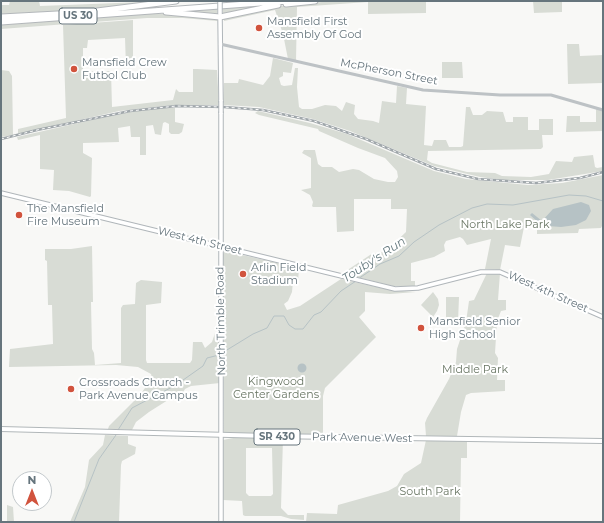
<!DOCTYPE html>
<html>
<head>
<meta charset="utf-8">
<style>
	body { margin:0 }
	#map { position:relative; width:604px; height:523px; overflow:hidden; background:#f8f8f6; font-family:Montserrat,sans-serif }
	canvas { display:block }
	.frame { position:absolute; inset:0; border:2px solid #66757d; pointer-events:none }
	.north { position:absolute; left:12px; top:471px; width:40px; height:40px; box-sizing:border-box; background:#fff; border:1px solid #c2c8cb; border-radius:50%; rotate:0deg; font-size:11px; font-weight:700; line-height:16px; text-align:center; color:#66757d }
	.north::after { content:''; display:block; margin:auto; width:14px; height:18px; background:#d1533d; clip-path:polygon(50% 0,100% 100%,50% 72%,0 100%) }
</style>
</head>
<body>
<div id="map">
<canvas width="604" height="523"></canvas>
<div class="frame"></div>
<div class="north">N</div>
</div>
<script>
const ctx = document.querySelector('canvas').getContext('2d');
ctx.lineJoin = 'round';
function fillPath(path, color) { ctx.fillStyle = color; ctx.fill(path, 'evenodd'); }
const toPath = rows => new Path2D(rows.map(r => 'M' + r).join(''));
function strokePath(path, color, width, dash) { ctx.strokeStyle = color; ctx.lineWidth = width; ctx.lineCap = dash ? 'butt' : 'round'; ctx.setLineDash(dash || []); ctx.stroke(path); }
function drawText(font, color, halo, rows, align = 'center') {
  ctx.font = font + ' Montserrat,sans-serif'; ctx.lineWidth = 4; ctx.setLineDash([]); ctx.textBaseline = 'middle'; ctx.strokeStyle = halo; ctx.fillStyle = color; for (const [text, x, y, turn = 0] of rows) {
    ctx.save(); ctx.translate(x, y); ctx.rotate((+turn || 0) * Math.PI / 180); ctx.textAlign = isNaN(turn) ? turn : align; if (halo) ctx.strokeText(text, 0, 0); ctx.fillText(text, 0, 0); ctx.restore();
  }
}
fillPath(toPath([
	[10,1,39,1,40,6,169,1,97,9,1,14,1,5,9,5],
	[332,1,426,1,426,13,368,14,368,2,297,7,296,61,288,59,283,34,275,10,224,21,224,18,271,7],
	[533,1,562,1,562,12,534,13],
	[274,4,224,14,223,13,223,8],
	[217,8,217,14,171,11],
	[147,14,174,14,217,19,217,21,183,18,147,18,1,29,1,25],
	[133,20,133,67,126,67,125,38,88,40,87,48,83,48,83,71,111,71,112,107,173,100,176,89,179,92,193,92,193,69,197,69,217,70,219,105,174,105,119,111,18,134,18,129,66,118,63,25],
	[567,44,579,44,580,56,603,55,603,83,568,84],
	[273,58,293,63,291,73,283,72,283,76,279,78,281,85,284,86,292,85,295,68,298,68,297,87,299,107,302,109,312,109,325,105,336,106,342,111,346,102,355,105,354,114,358,119,373,121,379,123,382,101,396,103,397,86,407,88,406,104,426,106,424,145,432,146,434,140,446,140,449,147,461,147,463,146,466,107,470,107,473,115,482,115,487,111,503,112,506,122,513,122,513,117,528,117,528,130,539,130,539,119,553,119,553,135,542,135,543,147,541,149,428,151,427,160,432,163,467,172,495,173,502,176,531,177,549,174,556,161,572,162,574,157,593,155,595,167,597,168,603,167,603,171,548,180,503,180,480,177,434,166,350,131,313,119,259,107,223,105,224,83,238,83,239,79,263,85,270,76],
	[442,62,462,62,463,78,442,78],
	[1,70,9,71,12,76,13,135,1,137],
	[165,108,175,108,175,122,184,124,182,132,179,134,171,134,169,132,169,124,165,122,163,123,161,135,155,134,153,125,146,126,146,155,140,155,140,137,131,137,130,126,118,128,119,142,83,143,83,153,92,158,91,196,90,197,69,191,53,190,54,170,40,169,40,135,18,140,17,137,96,119,130,112],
	[596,109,603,111,603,131,566,132,567,116,580,116,580,122,596,122],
	[258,111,310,123,347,134,434,171,466,179,528,185,562,183,603,175,603,224,601,228,579,229,578,233,537,234,537,227,524,227,520,247,505,245,500,270,485,269,491,239,467,245,463,239,460,237,446,241,444,245,445,251,434,257,411,263,411,281,415,281,415,286,392,286,346,274,349,269,373,253,380,253,388,249,406,232,407,209,391,209,391,199,354,199,354,231,337,232,336,207,313,207,312,206,313,202,310,195,301,190,311,188,311,158,302,153,304,150,315,150,318,164,322,167,332,167,339,172,353,169,359,170,374,179,388,182,395,182,398,177,397,171,385,158,358,148,319,131,318,129,259,115,255,113],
	[92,246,93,302,91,302,92,349,94,353,95,365,121,363,121,308,123,305,135,304,136,283,141,280,162,282,161,303,146,305,146,360,147,363,190,363,192,360,193,342,202,342,205,348,212,342,215,333,219,333,220,383,191,386,185,389,179,399,168,400,149,412,136,422,132,430,108,429,109,426,140,395,152,378,151,374,138,367,116,365,9,367,10,349,53,344,52,305,48,305,47,261,45,260,45,249,71,249],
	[225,251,299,268,298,282,293,281,292,292,288,301,284,304,287,310,300,306,341,279,390,290,416,292,390,294,365,292,365,311,359,317,376,337,325,388,323,396,323,435,240,434,224,432,223,294,223,254],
	[487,273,500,273,498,300,506,300,506,310,501,311,497,321,495,353,498,358,497,380,505,380,505,391,471,393,466,395,461,412,457,436,426,436,425,423,427,418,449,379,456,362,457,349,466,322,469,301,474,300],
	[433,292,438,299,439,305,437,311,433,317,421,305],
	[446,297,459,297,458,322,446,321],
	[105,435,128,436,128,444,136,447,135,454,122,461,121,465,119,522,70,522,85,487,89,460,103,445],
	[238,437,283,438,281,508,288,515,304,515,304,520,291,519,281,516,245,516,243,515,242,501,223,500,223,440],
	[246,448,272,448,273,494,271,496,249,496,246,493],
	[426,440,467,441,467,458,461,458,460,522,306,522,307,513,337,514,338,505,388,491,397,486,404,474,421,463],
	[7,505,13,507,14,522,7,522]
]), '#d8dcd5');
fillPath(toPath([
	[581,202,589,205,591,211,586,220,576,225,561,227,548,226,538,222,530,215,532,213,542,221,553,209],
	'297.5 368a4.5 4.5 0 1 1 9 0a4.5 4.5 0 1 1-9 0Z'
]), '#b6c2c5');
strokePath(toPath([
	[358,279,380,264,399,256,414,242,439,225,472,208,487,204,513,205,569,195,586,196,603,201],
	[222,353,253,334,267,328,274,316,284,316,289,325,295,329,303,329,314,315,321,312,341,291,356,281],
	[118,430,132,408,176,385,203,366,207,358,219,355],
	[74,522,99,459,116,435]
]), '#b6c2c5', 1);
const secondary = toPath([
	[220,16,221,101],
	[1,193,395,289,418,288,481,272,500,272,603,317],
	[221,522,221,113]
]);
const primary = toPath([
	[1,429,268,436,603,441]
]);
const motorway = toPath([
	[286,4,315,1],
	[97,11,176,1],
	[166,12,220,17,278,5],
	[1,17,76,13],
	[1,22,288,1]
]);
strokePath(secondary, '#b0b6ba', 5.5);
strokePath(primary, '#b1b7b9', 6);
strokePath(motorway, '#b3b7ba', 7);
strokePath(toPath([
	[220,44,423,90,500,95,551,95,603,110]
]), '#bdc2c5', 3);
strokePath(secondary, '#fff', 3.5);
strokePath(primary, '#fff', 4);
strokePath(motorway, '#fff', 5);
const rail = toPath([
	[1,139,37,130,130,111,176,106,224,107,263,110,314,121,366,139,436,169,478,179,536,183,580,178,603,172]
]);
strokePath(rail, '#a0a7ab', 2.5);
strokePath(rail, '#fff', 1, [3]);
const secondaryBridge = toPath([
	[220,14,220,1],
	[221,113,221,101]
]);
strokePath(secondaryBridge, '#b0b6ba', 5.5, []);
strokePath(secondaryBridge, '#fff', 3.5);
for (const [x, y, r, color] of [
	[259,28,4,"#d1533d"],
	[74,69,4,"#d1533d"],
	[19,215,4,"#d1533d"],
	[243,274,4,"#d1533d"],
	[421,328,4,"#d1533d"],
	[71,389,4,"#d1533d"]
]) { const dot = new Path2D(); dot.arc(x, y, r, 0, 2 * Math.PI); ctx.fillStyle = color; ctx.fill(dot); strokePath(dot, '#fff', 1.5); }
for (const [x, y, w] of [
	[78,16,38],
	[277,437,46]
]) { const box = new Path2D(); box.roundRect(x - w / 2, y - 8, w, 16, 3); ctx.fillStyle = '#fff'; ctx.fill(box); strokePath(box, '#66757d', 1); }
drawText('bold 10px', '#66757d', null, [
	["US 30",78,16],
	["SR 430",277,437]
]);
drawText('11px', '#66757d', '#fff', [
	["Mansfield First",267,22],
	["Assembly Of God",267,35],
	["Mansfield Crew",82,63],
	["Futbol Club",82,76],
	["The Mansfield",27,209],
	["Fire Museum",27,222],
	["Arlin Field",251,268],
	["Stadium",251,281],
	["Mansfield Senior",429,322],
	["High School",429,335],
	["Crossroads Church -",79,383],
	["Park Avenue Campus",79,396]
], 'left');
drawText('11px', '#66757d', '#fff', [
	["McPherson Street",389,72,11],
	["West 4th Street",200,241,14],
	["West 4th Street",548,292,24],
	["North Trimble Road",221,321,-91],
	["Park Avenue West",362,438,1]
]);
drawText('11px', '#697664', '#fff', [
	["North Lake Park",505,225],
	["Middle Park",475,370],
	["Kingwood",276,382],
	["Center Gardens",276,395],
	["South Park",430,492]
]);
drawText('italic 12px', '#667a7f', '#fff', [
	["Touby's Run",374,260,-33]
]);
</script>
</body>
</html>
